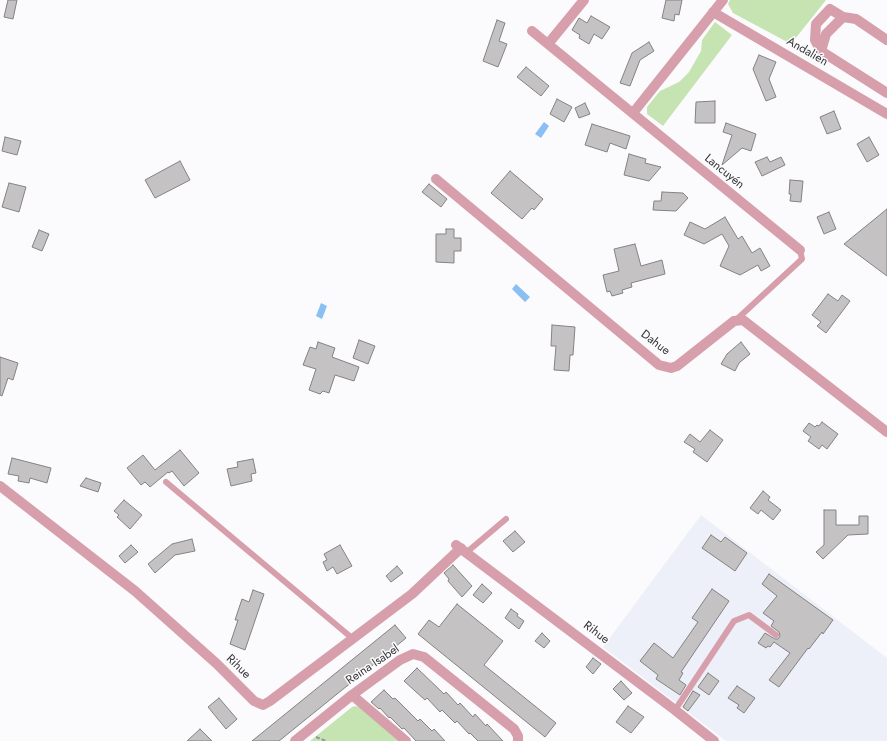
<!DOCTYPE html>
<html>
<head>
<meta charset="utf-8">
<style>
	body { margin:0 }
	canvas { display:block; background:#fbfbfd }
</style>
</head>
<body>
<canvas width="887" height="741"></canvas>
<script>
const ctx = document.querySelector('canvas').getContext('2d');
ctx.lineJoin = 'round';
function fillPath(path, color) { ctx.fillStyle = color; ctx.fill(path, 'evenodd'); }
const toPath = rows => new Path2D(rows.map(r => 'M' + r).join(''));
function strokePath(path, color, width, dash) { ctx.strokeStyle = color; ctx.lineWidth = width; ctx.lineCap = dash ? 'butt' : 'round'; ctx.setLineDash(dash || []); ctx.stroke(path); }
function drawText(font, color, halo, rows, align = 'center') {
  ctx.font = font + ' Jost,sans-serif'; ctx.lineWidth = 3; ctx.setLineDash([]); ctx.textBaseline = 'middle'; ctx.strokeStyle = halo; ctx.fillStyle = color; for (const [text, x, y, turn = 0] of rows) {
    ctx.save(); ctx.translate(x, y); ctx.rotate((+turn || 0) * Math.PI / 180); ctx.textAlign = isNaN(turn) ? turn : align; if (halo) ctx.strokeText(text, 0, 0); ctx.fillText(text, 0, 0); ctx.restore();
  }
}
fillPath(toPath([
	[701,515,887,658,887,741,726,741,603,647]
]), '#edf0f8');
fillPath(toPath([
	[730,0,826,0,791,44,733,13,728,4],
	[715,22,732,35,663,126,647,114,647,107,660,91,679,82,689,72,701,51,702,40],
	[355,706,359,707,401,741,310,741,352,707]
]), '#c6e4b1');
fillPath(toPath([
	[544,122,549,126,541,138,535,134],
	[516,284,530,297,525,302,512,289],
	[321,303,327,306,322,319,316,316]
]), '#89bff3');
const building = toPath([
	[8,0,17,0,13,19,4,17,8,0],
	[666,0,682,0,679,15,675,14,674,21,662,18,666,0],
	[591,16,610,27,602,39,594,34,589,44,579,38,580,35,572,30,579,18,587,23,591,16],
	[497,20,505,23,499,41,507,44,498,67,483,61,497,20],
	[649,42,654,51,640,60,630,86,620,83,632,53,649,42],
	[759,55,776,62,769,79,776,97,766,101,753,69,759,55],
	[526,67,549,86,541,96,517,77,526,67],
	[557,99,572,107,564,122,550,114,557,99],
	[715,101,715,123,695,123,696,102,715,101],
	[585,103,590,114,579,118,575,108,585,103],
	[834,111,841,129,827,134,820,117,834,111],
	[726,123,756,134,751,151,742,148,722,165,732,135,723,132,726,123],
	[592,124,630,136,626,149,610,143,607,152,585,145,592,124],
	[5,137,21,141,17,155,2,151,5,137],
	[869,137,879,155,867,162,857,144,869,137],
	[629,154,646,159,645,163,661,167,649,181,624,175,629,154],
	[767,157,770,162,781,157,785,165,762,176,755,162,767,157],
	[180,161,190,180,155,198,145,180,180,161],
	[510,171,543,199,534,210,532,208,522,219,491,193,510,171],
	[790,180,803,181,801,202,790,201,791,194,789,194,790,180],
	[9,183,26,187,19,212,2,207,9,183],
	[429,184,447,199,441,207,422,192,429,184],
	[662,192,683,193,688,198,676,211,653,210,654,201,661,201,662,192],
	[887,209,887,276,844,244,887,209],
	[829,212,836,229,824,234,817,217,829,212],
	[725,217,738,239,742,236,752,253,760,248,770,266,761,271,758,265,740,275,720,266,729,246,722,234,704,244,684,235,690,222,705,229,725,217],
	[446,229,454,229,454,238,461,238,461,251,454,251,454,263,436,262,436,234,446,234,446,229],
	[39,230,49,234,42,251,32,247,39,230],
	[635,244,641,266,662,260,665,274,631,283,632,287,622,290,623,293,612,296,610,291,607,292,603,275,619,271,614,249,635,244],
	[828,294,838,301,842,295,850,301,826,333,817,326,821,322,812,315,828,294],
	[552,325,575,327,573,355,570,355,569,371,554,370,556,346,551,346,552,325],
	[359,340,375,346,368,364,353,358,359,340],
	[318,342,335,348,332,357,359,367,354,381,335,375,329,393,323,391,320,394,309,390,316,369,303,365,310,347,316,349,318,342],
	[741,342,750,354,739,363,735,371,721,364,727,354,741,342],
	[0,357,18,363,13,380,8,378,2,396,0,395,0,357],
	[822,422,838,434,827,449,822,445,819,449,808,441,811,437,803,431,809,423,815,427,817,425,819,426,822,422],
	[710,430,723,440,707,462,693,452,695,449,684,442,690,434,700,442,710,430],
	[180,450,199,473,184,486,172,471,169,473,168,472,150,487,145,482,141,485,127,468,143,455,155,470,180,450],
	[12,458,51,468,47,483,30,478,29,483,18,481,19,476,8,474,12,458],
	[253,459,256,473,251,474,252,481,231,486,227,469,238,467,237,462,253,459],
	[86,478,101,483,98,492,80,486,86,478],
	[763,491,770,497,768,500,781,510,773,520,761,510,758,514,750,508,763,491],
	[124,500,142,515,130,529,117,517,119,515,114,511,124,500],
	[824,510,836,510,836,525,859,525,859,516,868,516,868,534,848,535,823,559,816,552,824,545,824,510],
	[515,531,525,542,513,552,503,541,515,531],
	[711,535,721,542,725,537,747,553,735,571,702,548,711,535],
	[192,539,195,551,175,555,155,573,148,564,172,544,192,539],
	[131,545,138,552,125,563,119,556,131,545],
	[340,545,352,566,337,574,333,567,327,571,323,562,327,560,324,554,340,545],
	[453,565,472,586,462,597,448,581,449,579,444,573,453,565],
	[397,566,403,573,391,582,386,576,397,566],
	[769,574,833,620,823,634,822,632,809,649,808,648,779,687,769,680,790,653,774,642,770,647,768,646,766,648,758,643,765,633,775,639,778,639,780,636,779,632,771,626,774,621,763,613,777,596,762,584,769,574],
	[482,584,492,593,483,603,473,595,482,584],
	[712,589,729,601,681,672,683,673,679,680,686,685,680,695,656,679,658,675,640,661,654,643,673,658,698,622,692,618,712,589],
	[253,590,264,594,245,650,230,644,238,620,235,620,242,599,249,602,253,590],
	[457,604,503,641,484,665,556,723,545,737,418,634,429,620,439,627,457,604],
	[511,609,518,614,517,616,524,621,519,629,505,618,511,609],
	[395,625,406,638,384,656,279,741,252,741,395,625],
	[542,633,550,641,544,648,535,641,542,633],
	[593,658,601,664,593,674,586,667,593,658],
	[417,668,444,694,446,692,458,705,460,703,473,717,475,714,486,726,487,724,503,741,478,741,470,733,469,734,457,721,455,723,442,710,440,712,427,698,425,700,404,681,417,668],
	[708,673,719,681,709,695,698,687,708,673],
	[621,681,632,693,624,700,613,689,621,681],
	[737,686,755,698,744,713,737,708,739,705,728,698,737,686],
	[384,690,393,699,395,698,418,721,420,719,432,731,434,729,445,741,416,741,404,728,402,729,390,717,389,718,380,708,379,709,371,702,384,690],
	[693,691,700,695,688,711,683,707,693,691],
	[219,698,237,719,226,729,208,707,219,698],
	[628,706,644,717,631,733,616,722,628,706],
	[200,729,212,741,187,741,200,729]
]);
fillPath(building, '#c4c2c2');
strokePath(building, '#848383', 1);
strokePath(toPath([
	[316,737,326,741]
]), '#979799', 2, [4, 2]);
strokePath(toPath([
	[736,320,802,259,800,250],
	[166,482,352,638],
	[467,552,506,519],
	[675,710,734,621,749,615,776,635]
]), '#d79fac', 6);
strokePath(toPath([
	[713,12,887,114],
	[843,17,830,9,816,24,815,40,821,51,887,93],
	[532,31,800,250],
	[548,44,584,0],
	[821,51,826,34,843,17,856,19,887,40],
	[633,113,723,0],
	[436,179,659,365,671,368,677,366,734,321,743,320,887,432],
	[0,486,135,591,217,664,254,701,263,705,270,701,412,594,461,548],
	[456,545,675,710,714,741],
	[352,695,406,741],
	[295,741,352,695,400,660,413,654,424,657,514,729,518,736,518,741]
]), '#d79fac', 10);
drawText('12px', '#353536', '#fbfbfd', [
	["Andalién",807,52,30],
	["Lancuyén",724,172,39],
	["Dahue",655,343,37],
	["Rihue",596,633,37],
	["Reina Isabel",373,665,-34],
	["Rihue",238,667,44]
]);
</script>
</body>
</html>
